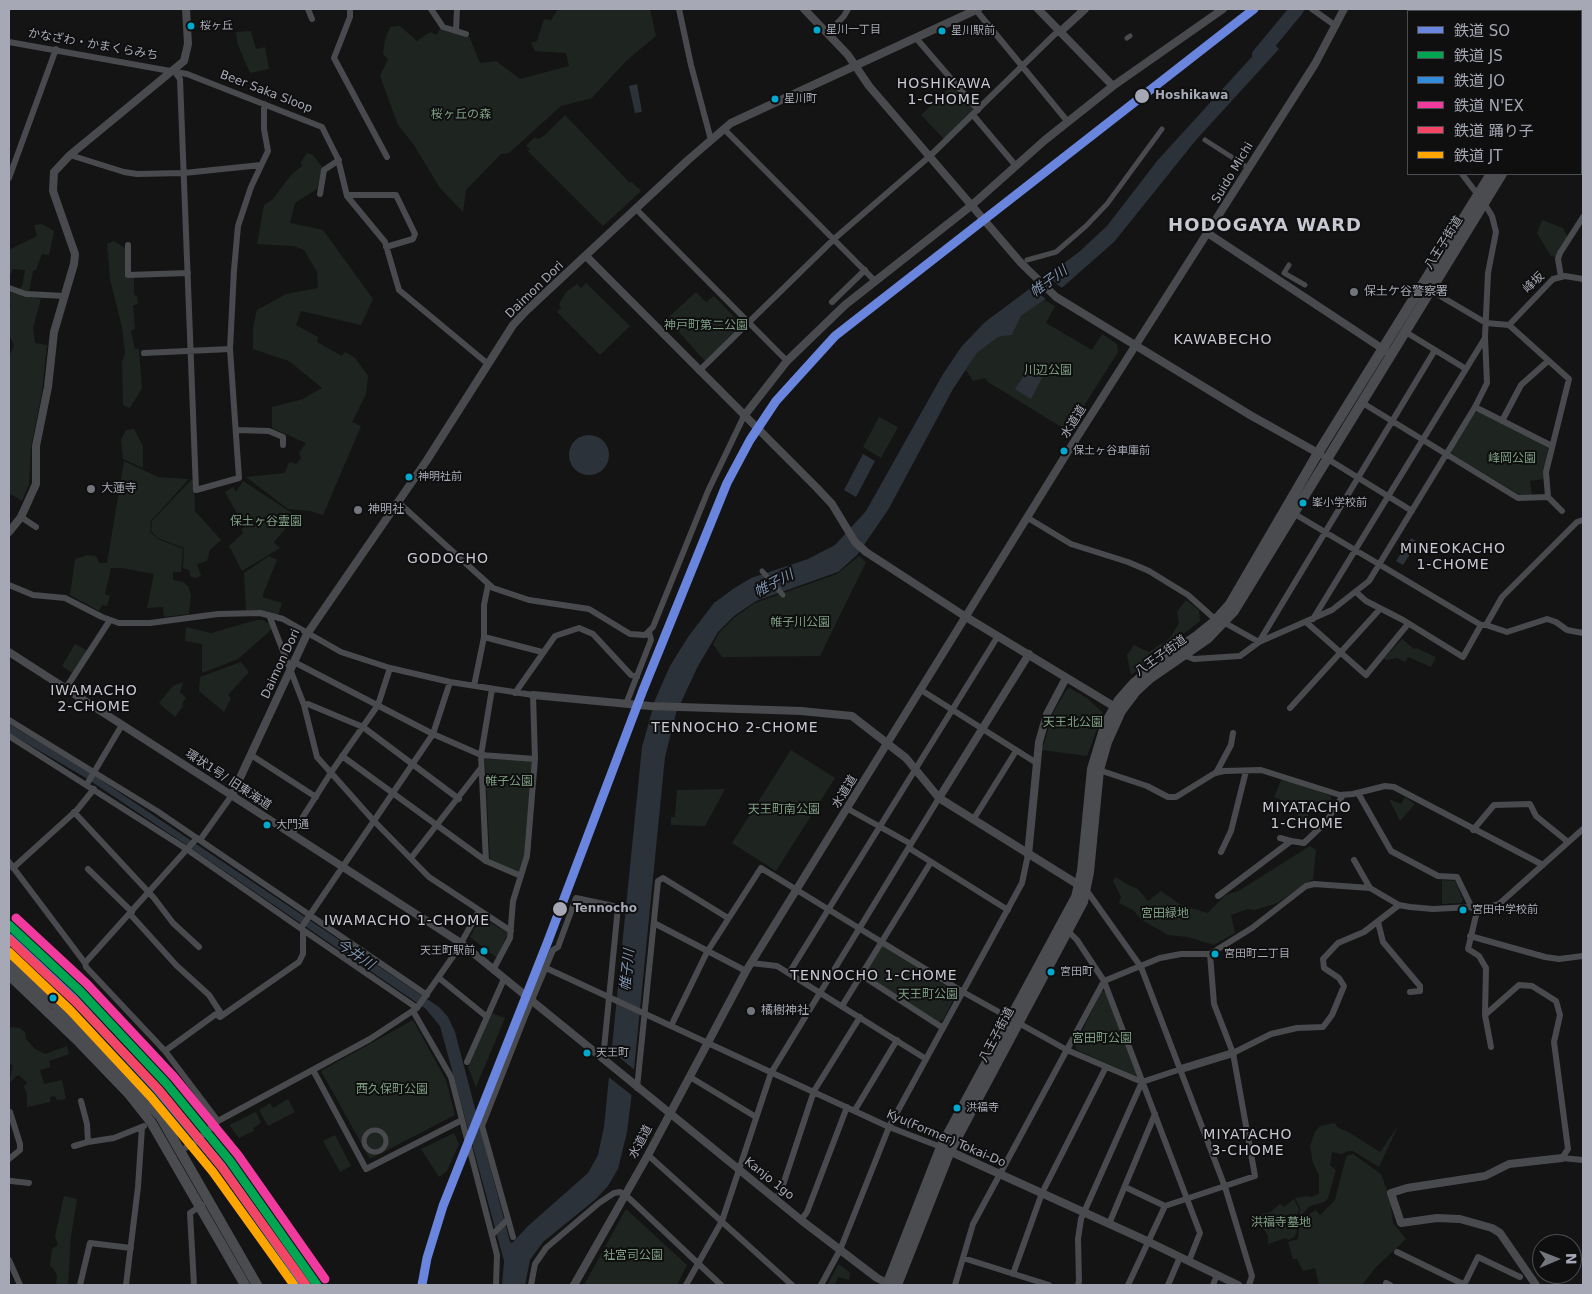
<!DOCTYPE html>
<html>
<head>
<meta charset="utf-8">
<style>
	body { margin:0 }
	#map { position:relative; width:1592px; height:1294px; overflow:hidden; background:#141415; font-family:"DejaVu Sans","Noto Sans JP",sans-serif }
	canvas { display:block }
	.frame { position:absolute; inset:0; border:10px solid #a6a9b5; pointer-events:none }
	.legend { position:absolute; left:1407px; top:10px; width:175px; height:165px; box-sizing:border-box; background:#0f0f10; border:1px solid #4b4d52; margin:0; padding:6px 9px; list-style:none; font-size:15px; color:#a6a9b5 }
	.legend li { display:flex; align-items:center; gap:10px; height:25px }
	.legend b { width:25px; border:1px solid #4b4d52 }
	.north { position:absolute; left:1532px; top:1234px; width:50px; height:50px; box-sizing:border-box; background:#0f0f10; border:1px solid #4b4d52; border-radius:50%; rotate:89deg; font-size:14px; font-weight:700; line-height:20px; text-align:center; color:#a6a9b5 }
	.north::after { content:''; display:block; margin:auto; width:18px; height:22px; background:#73757d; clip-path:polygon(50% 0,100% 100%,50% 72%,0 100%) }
</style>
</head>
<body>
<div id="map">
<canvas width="1592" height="1294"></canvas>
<div class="frame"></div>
<ul class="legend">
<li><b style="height:6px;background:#6985dd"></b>鉄道 SO</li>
<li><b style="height:6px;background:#00a651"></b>鉄道 JS</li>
<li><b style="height:6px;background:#338cd9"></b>鉄道 JO</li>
<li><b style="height:6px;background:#f13a9d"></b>鉄道 N'EX</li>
<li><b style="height:6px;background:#f34667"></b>鉄道 踊り子</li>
<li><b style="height:6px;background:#ffa500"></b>鉄道 JT</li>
</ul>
<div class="north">N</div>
</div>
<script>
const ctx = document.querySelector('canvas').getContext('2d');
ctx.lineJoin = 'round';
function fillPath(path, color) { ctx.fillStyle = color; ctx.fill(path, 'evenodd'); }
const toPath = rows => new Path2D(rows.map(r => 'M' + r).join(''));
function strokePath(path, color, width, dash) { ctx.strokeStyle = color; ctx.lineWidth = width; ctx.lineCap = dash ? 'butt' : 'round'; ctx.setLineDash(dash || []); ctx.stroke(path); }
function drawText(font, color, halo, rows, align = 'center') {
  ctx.font = font + ' "DejaVu Sans","Noto Sans JP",sans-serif'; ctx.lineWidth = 4; ctx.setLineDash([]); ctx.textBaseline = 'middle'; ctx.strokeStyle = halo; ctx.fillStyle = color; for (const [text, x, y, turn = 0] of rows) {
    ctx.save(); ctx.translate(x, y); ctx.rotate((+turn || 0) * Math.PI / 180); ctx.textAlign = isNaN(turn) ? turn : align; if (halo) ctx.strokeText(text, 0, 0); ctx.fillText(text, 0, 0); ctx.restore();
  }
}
fillPath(toPath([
	[558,9,650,9,656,36,626,61,592,98,561,106,509,153,501,154,466,190,463,212,440,188,414,145,398,125,380,76,388,59,383,54,385,40,390,27,400,26,417,41,430,32,437,35,440,28,469,36,480,63,496,61,520,79,569,66,566,53,535,51,531,43,537,41,544,19,551,20],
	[251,31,256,49,265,47,269,69,250,73,237,43,236,32],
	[953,85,975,110,944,139,921,115],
	[565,115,630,183,632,182,641,191,603,226,528,151,530,149,526,146,534,138,539,139,545,135],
	[307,153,313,155,322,167,317,189,295,203,290,223,323,230,373,299,361,325,301,311,296,325,318,337,317,342,342,356,345,352,355,358,368,376,366,394,352,422,361,426,323,515,311,511,288,509,246,477,285,473,289,462,296,464,301,458,299,453,306,443,272,428,272,407,303,399,322,388,289,361,253,349,253,327,257,310,286,294,318,288,317,272,304,250,294,246,257,244,264,205,272,200,291,175,302,166,301,162],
	[1542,220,1563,228,1569,239,1557,257,1551,256,1537,233],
	[42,224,54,231,51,246,49,255,42,254,36,270,33,271,28,297,41,299,33,328,35,343,47,345,42,392,31,447,29,484,22,501,9,493,9,357,14,345,9,335,9,311,11,304,9,303,9,291,16,294,22,286,25,270,13,269,9,278,9,250,37,236,34,225],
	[114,241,125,248,126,278,134,278,134,295,137,296,138,304,133,305,135,329,131,331,135,349,139,349,142,388,130,408,123,405,122,362,125,354,122,327,110,279,107,244],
	[586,283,630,326,600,355,557,312,561,308,559,304,566,292,577,284,581,288],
	[696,292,706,302,714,296,742,325,705,361,667,319],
	[1044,300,1055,306,1046,323,1092,350,1102,334,1117,344,1118,352,1068,431,988,382,985,378,973,381,966,370,977,353,998,337,1012,335,1021,316],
	[1478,412,1548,447,1544,479,1530,481,1532,495,1520,495,1452,454,1451,451,1475,413],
	[879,417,898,427,881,458,863,447],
	[134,429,143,446,143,468,123,459,121,440,126,430],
	[124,461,158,477,189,479,151,521,150,532,158,539,183,549,181,572,173,572,173,580,183,582,188,586,191,595,189,614,164,617,163,607,147,608,154,574,122,568,111,568,105,594,110,596,107,606,102,605,99,611,70,595,75,559,88,555,96,556,99,563,107,563],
	[191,480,194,480,195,511,221,540,210,550,207,561,197,564,201,576,195,578,191,577,189,570,183,568,184,548,158,538,151,531,152,521],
	[243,481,292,513,291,522,274,542,280,548,242,571,229,546,243,533,242,529,246,524,241,514,238,515,225,492,233,487,236,492],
	[269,556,277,560,262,597,282,603,278,616,258,610,246,610,244,573],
	[859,556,866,562,820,656,722,657,713,644,719,633,735,617,755,603,837,574],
	[1186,600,1199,610,1200,621,1131,675,1127,655,1134,645,1149,652,1170,638,1179,623,1177,612],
	[257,620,263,620,270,624,272,629,238,659,202,673,202,644,185,641,186,627,211,633],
	[1402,639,1414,649,1416,648,1436,657,1431,667,1408,657,1405,662,1397,658,1386,660,1384,658],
	[75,644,90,652,76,676,62,666],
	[241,662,249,672,228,695,231,698,224,712,199,691,200,677],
	[183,682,180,692,186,698,182,704,183,706,175,717,159,703,173,686],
	[1070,688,1087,698,1103,713,1087,756,1042,750,1053,713,1067,689],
	[791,750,835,778,776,871,732,843],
	[485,759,533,760,525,855,520,874,490,861],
	[1282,778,1331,796,1331,800,1306,803,1309,820,1299,821,1297,806,1274,797],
	[725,789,705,826,671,825,671,817,675,817,677,790],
	[1405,797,1415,804,1400,821,1389,799,1401,804],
	[1310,846,1316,850,1313,879,1277,903,1255,910,1248,909,1231,915,1235,933,1214,945,1188,937,1168,935,1142,920,1133,910,1119,903,1121,897,1113,881,1116,877,1128,885,1138,889,1148,901,1161,891,1181,905,1208,913,1224,896,1240,890],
	[1442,880,1455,881,1463,900,1461,903,1442,904],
	[481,917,508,933,497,958,470,937],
	[883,945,957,993,943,1020,939,1022,866,975,865,972],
	[1102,991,1106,992,1138,1077,1077,1050,1075,1045],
	[492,1013,505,1018,476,1087,468,1067],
	[413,1020,446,1080,455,1115,370,1159,321,1071],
	[12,1027,20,1028,25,1032,26,1039,35,1049,45,1054,67,1046,69,1054,49,1061,50,1067,40,1070,44,1084,62,1080,66,1099,57,1100,55,1096,50,1097,50,1102,27,1107,27,1094,24,1087,27,1082,18,1075,9,1083,13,1065,9,1064,9,1029],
	[288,1099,295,1112,268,1126,259,1110,270,1103,273,1108],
	[256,1112,261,1123,253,1128,254,1131,239,1138,229,1125],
	[1335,1123,1337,1127,1350,1133,1380,1152,1398,1126,1379,1167,1353,1151,1348,1151,1342,1154,1332,1152,1330,1165,1336,1170,1328,1198,1324,1202,1310,1206,1299,1217,1300,1208,1295,1198,1307,1196,1311,1197,1319,1194,1319,1175,1313,1163,1310,1146,1315,1132,1320,1126],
	[454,1133,459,1144,447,1171,439,1177,421,1149],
	[335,1135,351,1166,340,1172,323,1141],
	[1353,1154,1381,1174,1393,1206,1391,1207,1393,1223,1406,1239,1376,1267,1362,1285,1319,1285,1315,1268,1303,1271,1297,1259,1293,1259,1288,1242,1298,1239,1300,1220,1316,1210,1320,1215,1335,1200,1345,1161,1347,1156],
	[64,1196,77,1199,71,1236,68,1285,56,1285,57,1276,54,1269,50,1266,52,1249,58,1245,55,1236],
	[1294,1199,1299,1209,1295,1222,1297,1232,1294,1237,1288,1240,1286,1238,1268,1244,1268,1236,1259,1222,1258,1214,1269,1213,1280,1204,1284,1207],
	[626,1209,687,1265,677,1285,584,1285],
	[838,1265,840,1265,850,1273,849,1280,838,1277,835,1285,827,1285]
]), '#1e2520');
fillPath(toPath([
	[1269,38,1279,49,1196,140,1114,242,1064,286,1021,316,1012,335,998,337,977,353,953,389,888,510,857,555,838,572,756,601,734,616,718,632,698,666,676,713,665,757,631,1100,627,1132,618,1169,608,1186,596,1199,543,1242,530,1260,525,1285,502,1285,504,1261,440,1026,426,1009,182,842,86,778,9,733,9,724,86,770,439,1007,448,1017,455,1032,510,1242,512,1243,528,1226,588,1173,598,1155,604,1127,642,747,655,700,670,666,688,637,714,603,733,589,751,578,808,559,835,545,866,511,943,374,962,346,985,322,1079,252,1107,226,1157,161],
	[637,84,642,112,635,113,629,86],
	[1035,369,1044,374,1031,399,1015,389,1027,371],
	'569 455a20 20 0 1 1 40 0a20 20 0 1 1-40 0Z',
	[863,454,875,461,856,497,844,490],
	[1411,538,1418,542,1403,565,1396,561]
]), '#2c3239');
fillPath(toPath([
	[1045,274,1063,289,1047,300,1030,286],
	[609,1049,636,1071,634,1097,606,1075]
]), '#141415');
strokePath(toPath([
	[1259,55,1297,9]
]), '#2c3239', 14);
strokePath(toPath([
	[1127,38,1130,36],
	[1205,140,1244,165],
	[1027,260,1056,252,1086,226,1107,204,1162,129],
	[1289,265,1284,273,1305,285],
	[762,571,783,595],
	'364 1141a11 11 0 1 1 22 0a11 11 0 1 1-22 0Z'
]), '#494a4d', 5);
strokePath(toPath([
	[308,9,312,19],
	[350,9,350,17,334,58,387,157],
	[431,9,443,27,466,34],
	[679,9,691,65,711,140],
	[1312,9,1336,26],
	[1487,9,1490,11],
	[1549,9,1550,11],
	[976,10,1068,122],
	[1510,11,1522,11],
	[1581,14,1583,14],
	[456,31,457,9],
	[828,33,844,16,848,9],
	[916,38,978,110],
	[9,42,187,74,322,127,338,159,347,196,385,242,399,290,488,364],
	[174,71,180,79,196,490,239,478,230,349,234,270,238,226,251,187,268,151,264,129,264,104],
	[973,115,1016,166],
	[1581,119,1583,118],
	[724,129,875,281],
	[1581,151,1583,152],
	[70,155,124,172,137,174,184,173,261,165],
	[1462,174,1478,195],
	[9,178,56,49],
	[320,194,324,170,339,160],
	[347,195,396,195,415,234,413,239,386,247],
	[636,209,787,361],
	[128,245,128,275,188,273],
	[1561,277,1558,259,1560,253,1583,217],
	[9,288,26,294,65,296],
	[1430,290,1486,323,1509,325,1569,379,1546,472,1548,497,1562,511],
	[832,302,865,270],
	[1509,325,1553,279,1565,276,1583,279],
	[1404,331,1466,369],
	[144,353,230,349],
	[699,371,834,239,930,156,1055,34,1060,32],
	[1361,402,1518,498,1548,497],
	[1475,407,1552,446],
	[1502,421,1521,385,1548,361],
	[236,430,269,431,283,437,283,445],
	[1318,453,1412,511],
	[399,503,493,588,529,600,589,609,630,634,645,635,653,627,708,491,744,416],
	[1293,513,1481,625],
	[21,517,36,527],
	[1028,518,1071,544,1128,562,1149,571,1188,595,1216,620],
	[9,585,33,595,65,598,102,617,119,623,150,623,218,614,260,613,283,619,341,652,390,668,450,682,533,695,535,759,527,856,513,901,510,938,493,970],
	[1356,592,1366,601,1403,620,1463,657,1481,625,1486,625,1502,597,1577,522,1583,520],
	[269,615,304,705,317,757,373,820,429,877,511,931],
	[1313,619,1485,338],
	[1306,622,1366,675,1408,624],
	[1225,623,1259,642,1435,350],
	[1486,625,1507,632,1547,619,1556,622,1567,630,1583,633],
	[484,637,542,652],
	[1183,655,1194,659,1240,656,1259,642,1332,610,1369,581,1475,407,1487,383,1485,337,1488,273,1496,232,1492,216,1484,203],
	[294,662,433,734,481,755,535,759],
	[474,686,484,637,484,605,488,585],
	[66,688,110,620],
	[921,690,1035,762],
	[515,693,555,636,579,628,593,634,631,675,637,677],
	[626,704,651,640,649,632],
	[304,705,308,704,363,727,459,799],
	[1290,708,1380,609],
	[9,720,157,811,427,995],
	[9,736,188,850,303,930,303,954,299,962,220,1017,216,1014,165,1051],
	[251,755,316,797],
	[342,756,486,861,521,876],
	[1099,770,1147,786,1168,797,1176,797,1215,773,1224,771,1261,770,1340,795,1353,794,1385,786,1394,787,1543,865],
	[1216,773,1231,745,1233,733],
	[87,784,122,725],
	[1358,793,1391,851,1438,876,1457,877,1472,908],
	[848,809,911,844],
	[74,812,154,898,173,923,199,947],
	[973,820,1016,751],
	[1473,830,1494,805,1530,804,1536,816,1568,842],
	[292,834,332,771,378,705,390,668],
	[1280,838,1291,841],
	[200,840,232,795],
	[909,848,1008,910],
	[1221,852,1231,831,1246,771],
	[411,858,481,768],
	[1354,860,1370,888],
	[486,861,481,755,492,689],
	[9,862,85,963,86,967,165,1051,218,1121],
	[13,868,77,810,94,789],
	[88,869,132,912],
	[1087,891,1141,967,1225,1187,1252,1276,1249,1285],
	[1218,896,1291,841,1304,843,1326,822,1343,795],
	[1478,907,1468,949,1479,956,1486,968,1485,1015],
	[130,914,176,965,209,995,222,1015],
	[1378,922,1383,942,1420,986,1420,991,1410,992],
	[654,923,746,971],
	[301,928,433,734,450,682],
	[303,930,417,1008],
	[1068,931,1077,940,1104,981,1200,1233,1189,1261],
	[1470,936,1545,957,1559,959,1583,956],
	[85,963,197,838],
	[751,963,777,966,926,1059],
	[546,968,889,1127,941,1147],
	[789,973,998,636],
	[861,975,943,1028],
	[439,978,487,1017],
	[842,1006,931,862],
	[413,1011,451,1077,497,1255,496,1285],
	[671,1026,707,952,761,868,963,992,1067,1050,1142,1082,1181,1069],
	[1491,1047,1485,1015,1519,985,1532,986,1556,1001,1560,1015,1554,1042,1568,1149,1562,1158,1583,1160],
	[1233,1053,1271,1034,1297,1028,1323,1027,1332,1015,1344,986,1339,978,1324,968,1323,959,1338,943,1364,932,1399,905],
	[467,1062,504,979],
	[313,1070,366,1169,462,1120],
	[690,1077,756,1117],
	[637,1088,658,881,663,878,728,918],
	[81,1101,87,1124,88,1142,114,1138,144,1126],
	[855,1110,897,1040],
	[74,1146,88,1142],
	[180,1151,194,1143,218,1121,370,1039,417,1008,456,952,479,911],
	[648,1155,792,1285],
	[9,1159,20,1150,20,1144,10,1112],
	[11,1181,29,1183],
	[1125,1187,1165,1206],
	[775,1199,781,1191,814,1091,860,1017],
	[801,1220,807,1212,847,1107],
	[1109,1224,1155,1114],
	[493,1234,508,1219],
	[513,1237,482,1126,526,1014,553,950,558,947,576,898,618,907,603,1059],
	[1397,1252,1465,1285],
	[963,1258,1049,1285],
	[9,1260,20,1285],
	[1013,1274,1042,1193,1106,1067],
	[1386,1283,1390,1285],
	[80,1285,90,1243,131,1248],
	[126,1285,138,1187,142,1127],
	[194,1285,190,1213,202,1205],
	[531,1285,535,1264,546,1248,599,1203,614,1193,620,1192,630,1199,721,1285],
	[686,1285,722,1221,771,1073,939,798],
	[821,1285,840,1250,889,1127,1022,883,1028,855],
	[955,1285,973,1224,1104,981,1160,958,1181,954,1210,954,1252,928,1306,886,1314,884,1370,888,1399,905,1410,907,1433,909,1492,906,1499,904,1583,829],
	[1078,1285,1079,1281,1078,1239,1081,1219,1142,1082],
	[1128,1285,1165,1206,1255,1176,1233,1053,1214,1004,1210,954],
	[1168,1285,1180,1257],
	[1213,1285,1217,1275],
	[1464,1285,1478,1257,1520,1277]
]), '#494a4d', 6);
strokePath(toPath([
	[804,9,848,55,869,86,1021,263,1056,297,1250,415,1318,453],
	[1038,9,1113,86],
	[1060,32,1085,9],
	[1209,234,1386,351],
	[586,256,817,488,832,504,855,542,866,552,966,617,1115,707],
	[744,416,787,361,845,305,972,205,1045,140,1113,86,1223,9],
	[9,532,21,517,36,484,36,446,48,387,54,332,74,264,75,254,53,191,54,172,70,155,184,61,188,44,186,9],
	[9,652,461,943,801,1220,877,1278,891,1285],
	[533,695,650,706,801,711,852,716,906,758,939,798,1082,887],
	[232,795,307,634,427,460,513,325,526,311,688,160,731,123,978,9],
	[939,798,1029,654],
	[1028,855,1039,742,1047,714,1066,678],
	[1181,1069,1233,1053],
	[947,1150,1147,1241,1238,1285],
	[574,1285,648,1155,746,971,1072,445,1315,64,1344,9],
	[1536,1285,1500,1233,1492,1228,1460,1219,1437,1218,1401,1223,1391,1193,1407,1188,1485,1176,1509,1164,1562,1158]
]), '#494a4d', 8);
strokePath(toPath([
	[1581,26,1583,22],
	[1581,43,1583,39],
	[9,963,55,1005,160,1116,257,1285],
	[9,975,79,1042,128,1093,151,1122,245,1285],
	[887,1285,941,1147,1076,897,1082,871,1092,769,1106,723,1119,700,1134,683,1162,660,1198,635,1213,623,1230,604,1318,453,1491,174],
	[897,1285,950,1151,1083,902,1089,872,1099,770,1107,742,1121,711,1136,691,1149,679,1207,639,1234,611,1502,174]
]), '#4b4c4f', 10);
strokePath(toPath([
	[422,1285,427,1258,443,1206,548,941,643,690,727,483,750,440,776,401,835,336,1254,9]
]), '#6985dd', 9);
strokePath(toPath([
	[9,925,80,991,166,1083,230,1161,317,1285]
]), '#00a651', 9);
strokePath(toPath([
	[9,938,73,998,158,1090,222,1167,305,1285]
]), '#338cd9', 9);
strokePath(toPath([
	[16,918,87,984,174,1077,238,1155,325,1279]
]), '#f13a9d', 9);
strokePath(toPath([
	[9,939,77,1003,159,1090,221,1166,306,1285]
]), '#f34667', 9);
strokePath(toPath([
	[9,952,70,1010,151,1097,213,1172,294,1285]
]), '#ffa500', 9);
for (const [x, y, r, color] of [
	[191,26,4.5,"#00a9ce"],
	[817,30,4.5,"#00a9ce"],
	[942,31,4.5,"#00a9ce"],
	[1142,96,8,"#a6a9b5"],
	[775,99,4.5,"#00a9ce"],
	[1354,292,5,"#73757d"],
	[1064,451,4.5,"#00a9ce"],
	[409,477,4.5,"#00a9ce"],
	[91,489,5,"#73757d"],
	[1303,503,4.5,"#00a9ce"],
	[358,510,5,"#73757d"],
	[267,825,4.5,"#00a9ce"],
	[560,909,8,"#a6a9b5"],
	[1463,910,4.5,"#00a9ce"],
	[484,951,4.5,"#00a9ce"],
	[1215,954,4.5,"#00a9ce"],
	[1051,972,4.5,"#00a9ce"],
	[53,998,4.5,"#00a9ce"],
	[751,1011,5,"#73757d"],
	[587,1053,4.5,"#00a9ce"],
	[957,1108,4.5,"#00a9ce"]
]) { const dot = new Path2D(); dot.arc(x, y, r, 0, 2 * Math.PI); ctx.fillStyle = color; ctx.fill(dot); strokePath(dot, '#0f0f10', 2); }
drawText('11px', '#a6a9b5', '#0f0f10', [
	["桜ヶ丘",200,26],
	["星川一丁目",826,30],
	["星川駅前",951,31],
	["星川町",784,99],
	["保土ヶ谷車庫前",1073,451],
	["神明社前",418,477],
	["峯小学校前",1312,503],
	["大門通",276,825],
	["宮田中学校前",1472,910],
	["天王町駅前",475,951,"right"],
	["宮田町二丁目",1224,954],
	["宮田町",1060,972],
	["天王町",596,1053],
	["洪福寺",966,1108]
], 'left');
drawText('12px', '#a6a9b5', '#0f0f10', [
	["かなざわ・かまくらみち",93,45,10],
	["Beer Saka Sloop",266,92,21],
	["Suido Michi",1233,173,-59],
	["八王子街道",1444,243,-58],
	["峰坂",1534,283,-44],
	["Daimon Dori",535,290,-44],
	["水道道",1074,422,-58],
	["八王子街道",1161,656,-36],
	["Daimon Dori",281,664,-65],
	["環状1号/ 旧東海道",228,780,33],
	["水道道",845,792,-58],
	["八王子街道",997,1035,-62],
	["Kyu(Former) Tokai-Do",946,1139,23],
	["水道道",641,1142,-62],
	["Kanjo 1go",769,1179,39]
]);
drawText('bold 12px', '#a6a9b5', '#0f0f10', [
	["Hoshikawa",1155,96],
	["Tennocho",573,909]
], 'left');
drawText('12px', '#7e9f84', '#0f0f10', [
	["桜ヶ丘の森",461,115],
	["神戸町第二公園",706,326],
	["川辺公園",1048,371],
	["峰岡公園",1512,459],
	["保土ヶ谷霊園",266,522],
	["帷子川公園",800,623],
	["天王北公園",1073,723],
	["帷子公園",509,782],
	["天王町南公園",784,810],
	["宮田緑地",1165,914],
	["天王町公園",928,995],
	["宮田町公園",1102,1039],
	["西久保町公園",392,1090],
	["洪福寺墓地",1281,1223],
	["社宮司公園",633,1256]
]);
drawText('12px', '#a6a9b5', '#0f0f10', [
	["保土ケ谷警察署",1364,292],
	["大蓮寺",101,489],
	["神明社",368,510],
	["橘樹神社",761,1011]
], 'left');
ctx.letterSpacing = '1px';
drawText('14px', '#c7c8d1', '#0f0f10', [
	["HOSHIKAWA",944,84],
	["1-CHOME",944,100],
	["KAWABECHO",1223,340],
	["MINEOKACHO",1453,549],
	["1-CHOME",1453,565],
	["GODOCHO",448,559],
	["IWAMACHO",94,691],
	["2-CHOME",94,707],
	["TENNOCHO 2-CHOME",735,728],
	["MIYATACHO",1307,808],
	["1-CHOME",1307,824],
	["IWAMACHO 1-CHOME",407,921],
	["TENNOCHO 1-CHOME",874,976],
	["MIYATACHO",1248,1135],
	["3-CHOME",1248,1151]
]);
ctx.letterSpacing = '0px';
drawText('italic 14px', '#7e92af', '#0f0f10', [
	["帷子川",1049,282,-36],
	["帷子川",774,584,-28],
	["今井川",355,955,34],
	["帷子川",628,970,-84]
]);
ctx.letterSpacing = '1px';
drawText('bold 18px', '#c7c8d1', '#0f0f10', [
	["HODOGAYA WARD",1265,226]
]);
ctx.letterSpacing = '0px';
</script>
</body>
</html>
